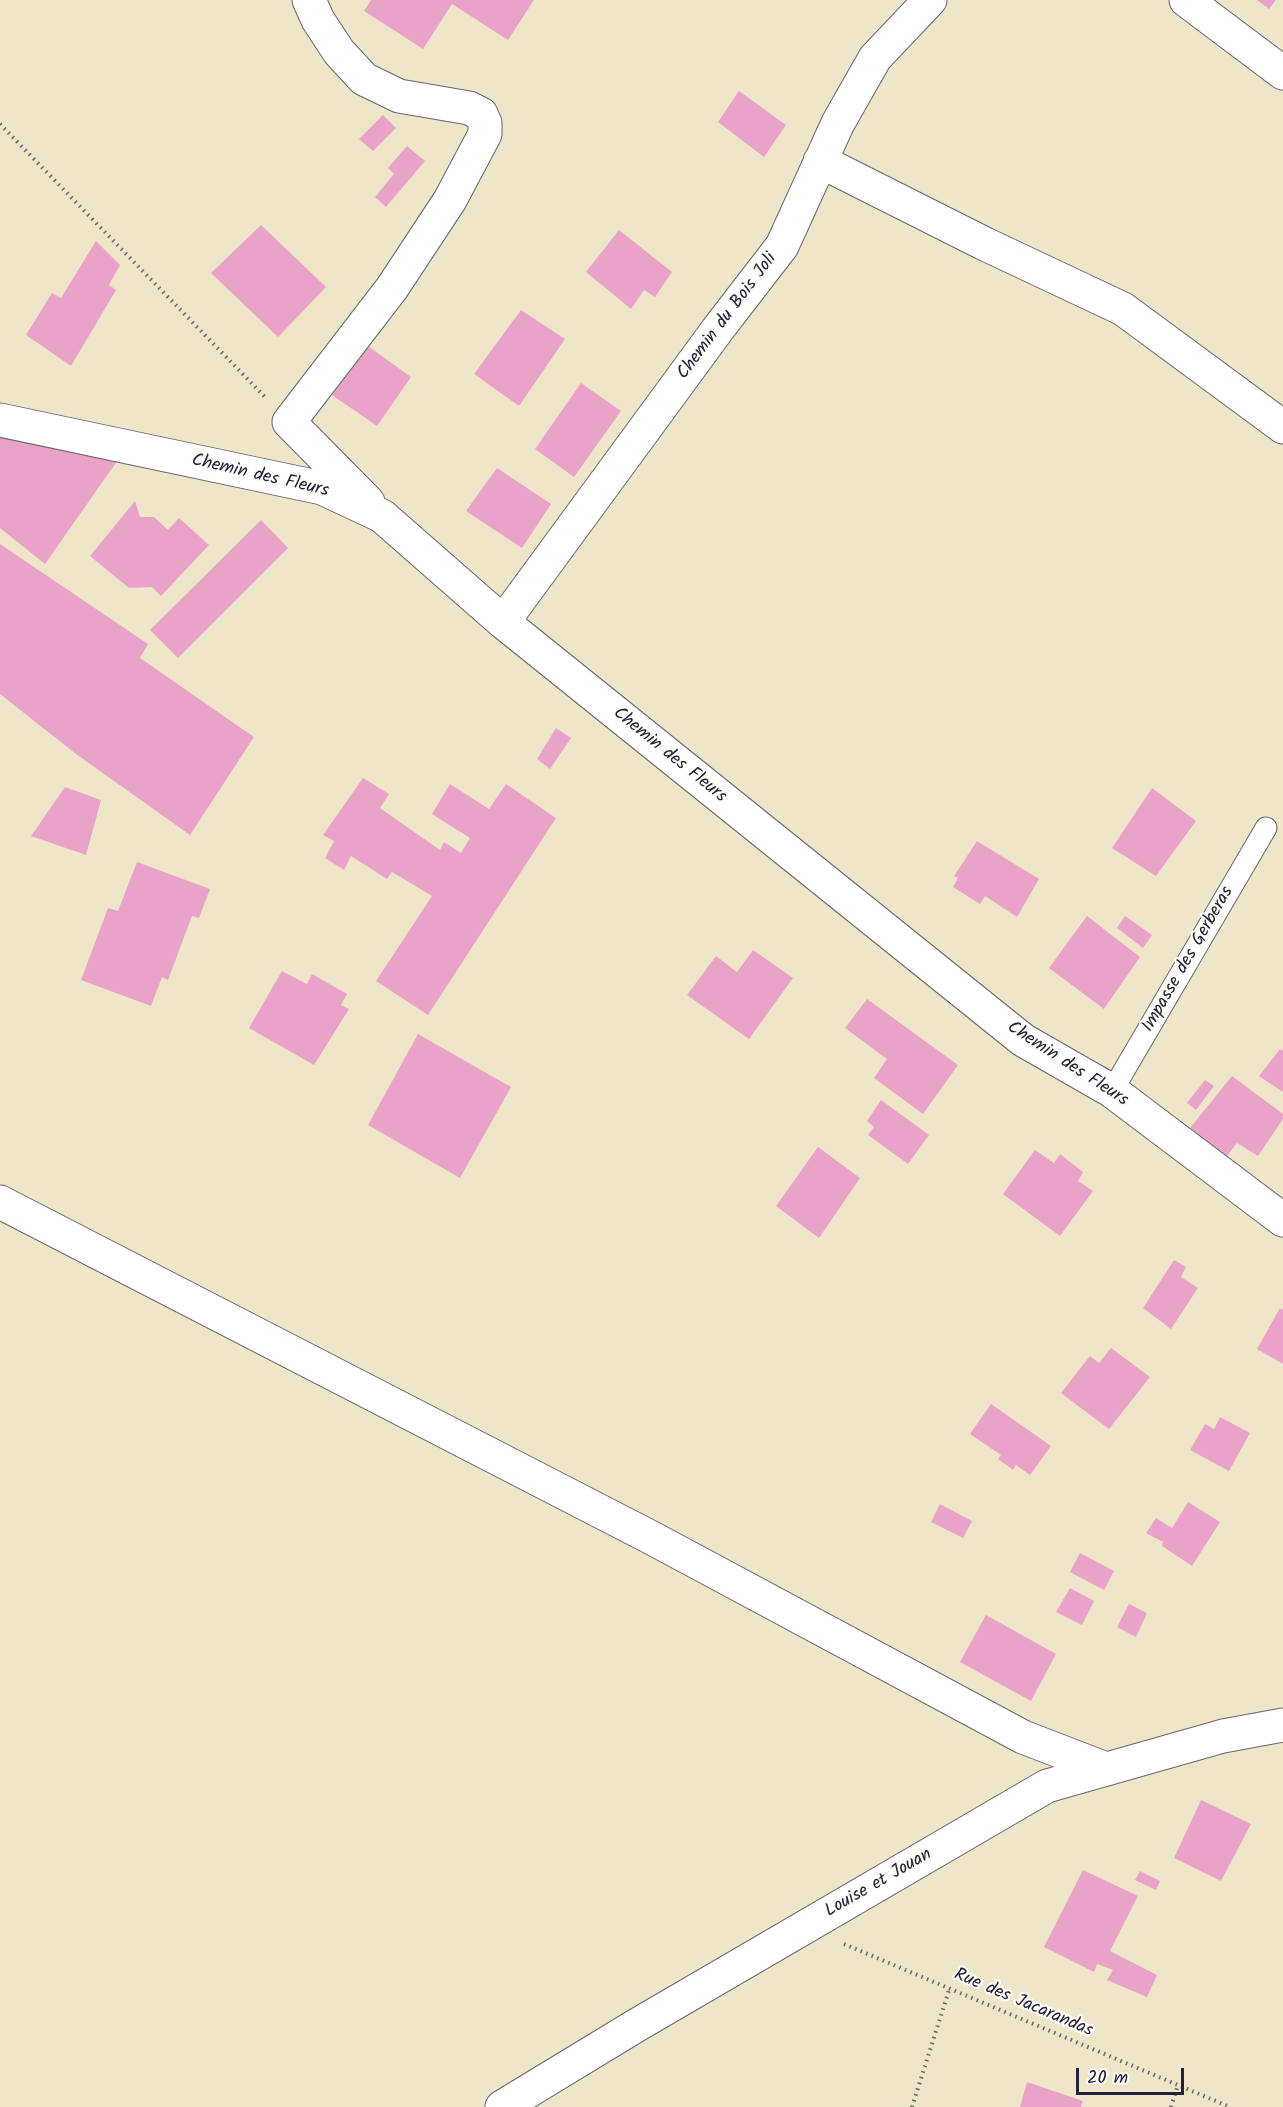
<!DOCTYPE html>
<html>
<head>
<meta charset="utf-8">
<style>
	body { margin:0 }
	#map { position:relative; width:1283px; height:2107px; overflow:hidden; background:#efe5c8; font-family:Kalam,sans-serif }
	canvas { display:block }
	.scale { position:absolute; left:1076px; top:2068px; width:108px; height:27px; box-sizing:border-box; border:3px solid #22223b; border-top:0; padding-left:8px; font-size:18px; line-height:21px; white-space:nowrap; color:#22223b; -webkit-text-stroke:4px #fdfcf7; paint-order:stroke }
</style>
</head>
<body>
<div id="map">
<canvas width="1283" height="2107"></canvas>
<div class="scale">20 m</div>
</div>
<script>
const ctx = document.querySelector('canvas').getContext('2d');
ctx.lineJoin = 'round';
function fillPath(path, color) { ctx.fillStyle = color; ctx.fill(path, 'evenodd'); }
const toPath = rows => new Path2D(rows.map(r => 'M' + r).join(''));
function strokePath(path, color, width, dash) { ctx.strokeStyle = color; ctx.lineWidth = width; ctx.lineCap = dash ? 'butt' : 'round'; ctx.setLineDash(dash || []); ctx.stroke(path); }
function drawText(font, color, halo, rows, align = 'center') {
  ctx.font = font + ' Kalam,sans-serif'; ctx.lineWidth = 4.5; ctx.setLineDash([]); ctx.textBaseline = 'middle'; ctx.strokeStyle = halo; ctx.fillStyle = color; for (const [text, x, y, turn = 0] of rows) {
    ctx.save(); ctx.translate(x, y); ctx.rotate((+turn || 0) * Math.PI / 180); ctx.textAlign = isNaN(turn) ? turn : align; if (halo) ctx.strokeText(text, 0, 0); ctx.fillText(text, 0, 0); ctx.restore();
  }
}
fillPath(toPath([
	[371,0,534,0,508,40,452,4,423,49,364,11],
	[1257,0,1276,0,1269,9],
	[739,91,786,125,764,157,718,122],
	[383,115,396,128,373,151,359,139],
	[407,146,425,161,386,207,375,197,394,174,388,168],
	[261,225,326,287,278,337,211,273],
	[619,230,672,272,655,297,644,290,631,309,586,272],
	[96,241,120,265,109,285,116,290,71,366,26,335,52,293,61,298],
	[521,310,565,339,519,406,474,374],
	[368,346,411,377,377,426,332,395],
	[581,383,621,411,574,477,535,449],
	[0,432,120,457,45,564,0,528],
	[497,468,551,504,522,548,466,511],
	[135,501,140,517,154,517,168,530,179,518,209,545,161,596,152,587,129,588,90,556],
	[261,520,288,548,178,658,150,630],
	[0,544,148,644,140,658,254,737,190,835,76,754,0,694],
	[556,728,571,738,550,769,537,759],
	[363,778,389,794,380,808,440,850,444,842,461,853,470,838,432,814,450,784,489,809,506,784,556,818,428,1015,376,981,432,896,392,872,387,879,351,856,344,870,325,858,334,841,323,835],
	[65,787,101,800,86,855,31,836],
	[1152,788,1196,821,1156,876,1112,848],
	[977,841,1039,879,1017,917,985,896,980,904,953,887,958,878,954,876],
	[137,862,210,889,199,918,192,916,168,980,162,977,151,1006,81,980,108,908,118,911],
	[1087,916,1140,957,1104,1009,1049,968],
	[1125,916,1152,935,1143,948,1117,928],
	[753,950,793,978,749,1039,687,995,716,956,737,972],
	[282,971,307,984,312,974,347,994,341,1005,349,1009,314,1065,249,1028],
	[867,999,958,1065,923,1114,874,1078,887,1059,845,1028],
	[418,1034,511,1087,460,1178,368,1125],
	[1280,1049,1283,1051,1283,1092,1259,1076],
	[1232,1076,1283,1114,1283,1119,1258,1156,1237,1143,1227,1156,1190,1128],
	[1205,1080,1214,1086,1196,1110,1187,1103],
	[881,1100,929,1135,908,1164,868,1135,874,1127,867,1121],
	[818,1147,860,1178,819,1238,776,1206],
	[1035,1150,1054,1163,1060,1154,1083,1172,1078,1181,1093,1191,1060,1236,1003,1194],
	[1174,1260,1186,1267,1181,1277,1198,1288,1171,1329,1143,1308],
	[1280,1308,1283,1310,1283,1364,1257,1349],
	[1111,1348,1150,1377,1109,1429,1061,1393,1090,1356,1099,1363],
	[991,1404,1051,1446,1030,1475,1016,1465,1013,1470,998,1459,1001,1455,970,1434],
	[1220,1417,1250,1433,1229,1471,1190,1450,1205,1424,1214,1429],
	[1188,1502,1220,1522,1192,1566,1162,1546,1163,1542,1146,1533,1156,1518,1172,1528],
	[940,1504,972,1521,963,1538,931,1522],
	[1080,1553,1114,1571,1104,1590,1070,1572],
	[1070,1588,1094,1601,1082,1625,1056,1612],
	[1129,1604,1147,1613,1136,1637,1117,1627],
	[986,1615,1056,1654,1031,1701,960,1662],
	[1201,1800,1251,1824,1221,1881,1174,1858],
	[1083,1870,1138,1896,1110,1951,1157,1975,1147,1997,1107,1980,1113,1970,1097,1964,1094,1972,1044,1947],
	[1140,1871,1160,1881,1156,1890,1135,1880],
	[1027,2082,1083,2101,1081,2107,1020,2107]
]), '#eaa3c8');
const lane = toPath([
	[1112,1091,1266,828]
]);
const street = toPath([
	[309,0,318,20,339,52,364,79,399,96,469,108,481,114,485,123,485,134,450,200,392,288,289,422,368,502],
	[1186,0,1283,73],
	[820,161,985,244,1123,309,1283,427],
	[0,420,322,488,382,516,503,622,1023,1040,1112,1091,1283,1220],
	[503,622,718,329,782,246,838,123,875,58,930,0],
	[0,1202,652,1538,1023,1737,1106,1769]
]);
const secondary = toPath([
	[502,2107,637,2025,1047,1786,1223,1736,1283,1725]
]);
strokePath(lane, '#6a666c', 23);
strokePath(street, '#6a666c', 35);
strokePath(secondary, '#6a666c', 35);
strokePath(toPath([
	[0,124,265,397],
	[844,1944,1230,2107],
	[912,2107,950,1987],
	[1171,2107,1178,2085]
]), '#6a666c', 4, [1.5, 4.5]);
strokePath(lane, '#fff', 21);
strokePath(street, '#fff', 33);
strokePath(secondary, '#fff', 33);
drawText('18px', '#22223b', '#fdfcf7', [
	["Chemin du Bois Joli",728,317,-53],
	["Chemin des Fleurs",260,477,13],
	["Chemin des Fleurs",669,756,39],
	["Impasse des Gerberas",1189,960,-60],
	["Chemin des Fleurs",1067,1065,33],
	["Louise et Jouan",879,1884,-30],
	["Rue des Jacarandas",1023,2004,23]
]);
</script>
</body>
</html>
